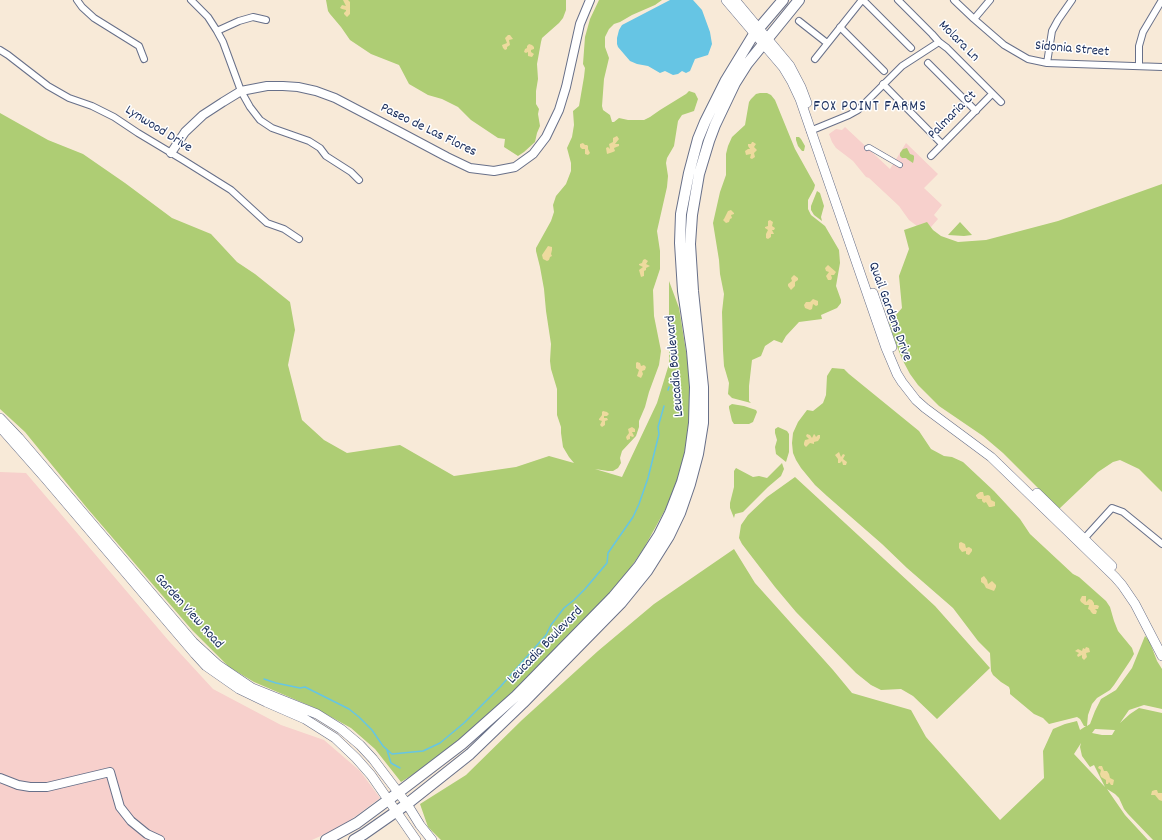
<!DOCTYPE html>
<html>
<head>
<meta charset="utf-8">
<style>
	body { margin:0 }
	canvas { display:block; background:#f8ead8 }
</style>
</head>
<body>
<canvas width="1162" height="840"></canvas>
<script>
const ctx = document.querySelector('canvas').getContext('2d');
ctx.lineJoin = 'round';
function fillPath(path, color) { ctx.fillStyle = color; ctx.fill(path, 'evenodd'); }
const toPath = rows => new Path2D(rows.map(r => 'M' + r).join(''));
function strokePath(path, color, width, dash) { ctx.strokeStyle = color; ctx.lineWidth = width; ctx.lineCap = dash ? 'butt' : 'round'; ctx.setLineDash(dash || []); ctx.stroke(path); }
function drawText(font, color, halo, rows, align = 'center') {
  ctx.font = font + ' Dekko,sans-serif'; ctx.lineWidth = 3; ctx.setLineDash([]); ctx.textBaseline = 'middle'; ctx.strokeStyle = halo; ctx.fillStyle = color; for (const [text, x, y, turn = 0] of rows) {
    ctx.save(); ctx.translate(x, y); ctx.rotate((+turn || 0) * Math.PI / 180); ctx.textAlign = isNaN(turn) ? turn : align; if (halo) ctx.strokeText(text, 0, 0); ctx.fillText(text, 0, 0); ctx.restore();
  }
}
fillPath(toPath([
	[845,127,890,169,906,143,938,174,924,188,942,205,934,215,938,219,931,227,927,224,921,229,909,220,899,206,869,178,866,177,853,161,836,148,832,142,829,134,836,129,842,130],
	[0,472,26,473,168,640,213,689,281,725,324,740,360,771,380,798,344,825,312,840,0,840]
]), '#f7d0cc');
fillPath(toPath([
	[326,0,566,0,566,10,563,18,559,23,542,38,541,42,537,64,538,79,536,91,536,104,539,109,538,114,540,126,537,133,535,142,524,152,518,156,504,147,505,139,498,138,471,120,458,107,442,99,428,95,409,84,399,65,371,54,350,40,341,27,330,14,328,11],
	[599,0,662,0,655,5,632,15,620,22,614,24,609,29,605,37,605,47,609,58,604,79,602,106,603,110,610,115,612,122,614,122,619,118,628,120,644,120,650,117,660,110,686,94,689,91,695,93,698,99,694,111,682,115,678,121,674,146,667,158,666,163,668,176,667,187,657,231,660,251,660,269,653,290,654,316,661,351,659,365,649,392,645,407,639,421,639,427,636,436,622,451,620,458,621,463,618,468,613,471,608,471,595,469,622,477,657,403,669,364,669,281,679,308,689,370,690,406,687,437,681,473,666,508,644,548,620,583,489,718,434,761,401,782,375,749,351,728,315,708,254,682,229,667,192,630,87,508,25,432,0,409,0,113,48,140,83,154,125,183,172,218,211,234,237,262,255,274,290,302,295,330,288,365,302,420,324,440,347,453,400,445,454,476,516,467,549,456,574,463,569,457,563,447,561,433,561,427,557,415,557,389,551,369,550,361,551,344,546,311,544,289,540,267,536,251,536,248,551,221,554,212,553,205,556,196,566,184,571,171,571,163,567,148,572,137,574,125,573,111,579,106,584,77,585,68,583,64,585,37,590,19],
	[760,93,767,93,771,95,775,100,795,149,815,185,814,189,808,200,808,209,811,215,825,226,839,250,840,263,836,286,841,300,841,303,837,308,821,315,822,319,799,322,786,336,782,343,774,340,765,346,761,356,752,360,749,386,749,401,751,403,732,398,728,394,729,383,724,366,723,350,722,312,724,294,720,274,719,260,713,223,720,192,726,175,726,154,728,146,732,137,745,125,749,102,751,99,756,94],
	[796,137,799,137,801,139,805,146,804,151,802,151,798,146,796,140],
	[907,148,910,154,913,155,914,156,914,159,913,163,907,159,906,158,902,158,900,156,900,153,903,149],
	[1162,184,1162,492,1139,469,1120,460,1113,462,1098,472,1059,509,1003,453,983,436,939,406,918,385,910,374,902,359,896,344,889,323,902,308,899,276,909,249,904,230,927,222,933,230,941,236,958,242,986,240,1058,221],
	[817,191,820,193,824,206,821,217,822,221,814,215,811,210,811,206],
	[960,222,972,235,964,236,948,235],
	[832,368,844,369,849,374,919,431,931,449,944,456,952,457,963,462,994,491,1020,519,1030,534,1073,574,1079,577,1106,601,1110,607,1114,621,1118,631,1132,648,1134,654,1130,661,1114,685,1110,690,1097,698,1092,704,1088,715,1087,726,1090,724,1095,711,1101,699,1116,690,1132,668,1145,636,1149,640,1157,661,1162,669,1162,709,1144,705,1129,710,1120,723,1130,714,1139,708,1162,713,1162,840,1153,840,1128,814,1124,809,1119,798,1115,794,1107,789,1125,815,1148,840,441,840,428,827,420,804,466,775,522,720,598,651,654,604,734,549,755,583,833,670,852,693,911,710,926,737,1000,820,1044,778,1043,751,1053,729,1065,724,1077,721,1080,730,1086,726,1084,726,1080,719,1077,717,1049,724,1043,718,1034,714,1010,694,1010,690,1009,687,1001,682,993,675,991,671,990,653,978,641,953,608,907,568,882,544,827,496,815,485,801,468,796,460,793,453,792,443,793,433,798,422,807,410,813,411,823,403,826,395,827,376],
	[1095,729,1115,730,1112,735,1102,735,1092,733],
	[1081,743,1080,747,1082,756,1090,767,1094,765,1105,787,1074,754],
	[732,404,744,406,756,410,757,412,753,422,749,424,734,424,732,421,729,408,729,406],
	[778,427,787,431,789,434,789,452,786,462,776,454,775,447,777,440,775,433,775,429],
	[782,463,784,469,781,476,768,487,743,512,735,514,734,518,730,508,730,503,734,487,734,471,736,468,753,477,759,476,767,478],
	[795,477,935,606,990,668,937,719,913,696,901,689,881,690,871,685,856,673,796,612,775,587,742,544,739,538,741,525,748,515,767,497]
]), '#aecd74');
fillPath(toPath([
	[343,0,348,0,350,2,350,14,347,17,344,14,344,13,346,11,346,10,342,9,340,8,342,5,346,6],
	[508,35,510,35,513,39,509,40,510,45,507,47,507,49,505,50,503,48,502,45,507,43,505,38],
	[529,44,532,45,534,47,534,49,531,50,531,52,534,54,532,57,528,56,528,52,526,53,524,52,525,49,527,48,527,46],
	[617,136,619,139,615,144,619,144,619,146,614,148,615,151,613,152,607,154,606,148,608,147,610,149,609,144,613,142,613,138],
	[752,142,753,142,756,144,754,147,757,150,754,153,755,157,752,159,750,158,751,154,746,155,745,151,748,149,750,149,748,146,748,144,751,144],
	[583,143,585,145,587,145,588,146,588,149,590,153,588,155,585,154,585,149,582,149,580,147,580,144],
	[731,210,734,213,734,214,731,215,732,218,730,219,729,222,726,223,723,220,724,219,728,211],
	[770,220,773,222,772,226,775,228,774,230,772,230,774,234,771,234,771,237,768,239,766,238,766,234,768,230,765,228,765,227,768,226,768,221],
	[548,246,552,247,552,250,551,254,552,256,550,257,549,260,547,261,543,259,542,255],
	[645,259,648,261,646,264,650,266,646,268,646,270,644,271,644,276,641,277,639,270,643,267,639,265,639,264,642,263,643,260],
	[828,265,836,272,834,275,831,275,832,278,831,280,828,280,826,276,829,272,826,271,825,268],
	[794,275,798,278,798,280,795,282,795,286,791,290,788,286,788,284,792,281,791,278],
	[813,299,818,301,818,305,816,306,813,304,812,309,810,310,805,308,804,305,806,302,810,302],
	[637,362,640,363,641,366,644,365,646,367,645,370,642,371,643,374,641,378,637,376,639,370,636,368,636,363],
	[603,411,607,412,609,414,607,416,604,416,604,418,607,418,608,420,605,421,605,425,602,427,600,425,602,421,599,420,599,419,602,415,602,412],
	[632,427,635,429,635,432,632,432,634,436,633,437,630,436,630,439,627,440,626,437,629,433,628,429],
	[807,434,810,435,812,438,814,434,815,435,816,437,818,435,820,435,820,438,818,441,814,442,814,444,810,443,806,447,804,445,804,443,805,440,809,439,806,436],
	[839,452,841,457,843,454,845,455,843,459,847,462,846,465,843,465,842,461,840,463,838,463,838,459,835,455],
	[980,492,983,492,984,496,988,495,990,496,991,500,995,502,995,506,991,507,989,507,986,502,984,503,982,501,982,499,978,499,976,496,976,495],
	[961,542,965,544,966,548,969,547,972,549,972,551,969,555,966,554,966,551,962,552,959,548,959,543],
	[984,576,987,580,988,584,992,581,996,585,996,587,994,591,986,588,984,584,981,582,981,578],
	[1082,596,1086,596,1086,602,1089,599,1092,600,1094,603,1094,605,1097,605,1099,606,1098,609,1095,609,1097,611,1096,614,1093,614,1091,612,1090,610,1088,609,1089,605,1085,605,1081,602,1080,600],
	[1086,647,1089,648,1090,652,1086,653,1087,657,1084,660,1082,658,1082,655,1078,657,1077,655,1079,653,1075,651,1078,649,1082,651,1083,648,1085,649],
	[1099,766,1102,766,1104,771,1107,771,1109,774,1110,778,1114,780,1113,785,1111,785,1109,782,1108,784,1106,784,1106,780,1101,777,1100,774,1101,770,1098,768],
	[1155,790,1157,790,1158,793,1162,793,1162,801,1159,800,1155,795,1151,795,1152,791]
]), '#eeda9e');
fillPath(toPath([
	[670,0,693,0,702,10,710,32,712,44,708,55,695,59,690,71,686,73,682,71,678,74,673,75,665,71,660,73,648,66,637,64,630,61,618,47,617,44,617,38,619,30,622,25]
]), '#66c5e4');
strokePath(toPath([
	[668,390,669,387],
	[264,679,276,683,300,688,305,687,349,709,359,717,372,730,383,746,392,754,423,751,440,743,464,723,501,686,546,635,551,625,564,608,574,600,585,589,607,563,608,553,633,517,639,504,648,478,659,434,658,427,664,406],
	[387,750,391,763,400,768]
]), '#66c5e4', 1.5);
const pedestrian = toPath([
	[867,148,869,147,900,165]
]);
const minor = toPath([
	[77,0,82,7,94,18,139,46,144,59],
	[191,0,208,17,217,31,223,42,241,91,250,107,260,120,272,128,309,141,320,148,326,156,351,172,359,180],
	[863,0,911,48],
	[898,0,932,34,939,42,947,48,1001,102],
	[954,0,974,19,1004,45,1028,59,1047,63,1162,67],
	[974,19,990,0],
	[799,21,827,43],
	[840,27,884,71],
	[217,31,239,21,253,17,266,20],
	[0,50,8,55,48,86,69,98,92,106,114,117,138,133,183,160,231,190,267,223,284,229,299,239],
	[815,59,862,0],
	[928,63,976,111],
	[1047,63,1052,31,1058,20,1072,0],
	[1139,66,1139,46,1143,32,1162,0],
	[883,84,942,144],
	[810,131,849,115,858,110,902,66,939,42],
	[931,156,992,94],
	[1082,541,1112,508,1123,512,1162,544]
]);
const tertiary = toPath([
	[171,153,185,132,203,115,223,102,241,91,267,86,283,86,298,87,316,91,335,98,400,132,447,157,470,168,494,171,515,167,533,154,546,137,559,110,566,87,580,24,590,0],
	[0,778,18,785,30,787,47,787,110,772,120,807,131,821,147,834,160,840]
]);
const secondary = toPath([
	[726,0,783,67,792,82,800,99,886,348,897,374,902,382,916,400,925,408,991,457,1115,577,1122,585,1135,604,1162,656],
	[735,0,790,66,801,87,807,103],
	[873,293,892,347],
	[0,418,19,438,193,642,218,665,252,688,317,714,341,729,360,745,373,759,407,804,420,825,432,840],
	[0,427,45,478,195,654,206,666,239,689,266,702,305,719,335,738,356,758,371,775,416,840],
	[1037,493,1112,566]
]);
const primary = toPath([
	[326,840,357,823,403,789,462,744,516,696,613,597,639,566,659,535,670,513,682,482,690,453,694,423,695,387,692,351,683,291,680,243,681,214,689,173,698,139,705,122,726,80,754,34,783,0],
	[354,840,364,834,407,804,470,754,523,703,621,603,647,571,669,536,680,513,690,484,698,454,703,423,703,387,693,291,690,244,692,215,699,174,709,141,715,125,735,83,747,64,799,0]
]);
strokePath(pedestrian, '#687089', 6);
strokePath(minor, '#687089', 8);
strokePath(tertiary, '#687089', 10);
strokePath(secondary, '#687089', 10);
strokePath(primary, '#687089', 12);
strokePath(pedestrian, '#fff', 4.5);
strokePath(minor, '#fff', 6);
strokePath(tertiary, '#fff', 8);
strokePath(secondary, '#fff', 9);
strokePath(primary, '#fff', 10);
drawText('14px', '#1b2f5e', '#fff', [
	["Molara Ln",958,42,45],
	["Sidonia Street",1072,50,5],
	["Palmaria Ct",953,116,-45],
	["Lynwood Drive",158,130,32],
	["Paseo de Las Flores",428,131,26],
	["Quail Gardens Drive",889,312,70],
	["Leucadia Boulevard",676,366,-95],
	["Garden View Road",188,612,48],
	["Leucadia Boulevard",546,646,-46]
]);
ctx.letterSpacing = '1px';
drawText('15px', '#1b2f5e', '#fff', [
	["FOX POINT FARMS",870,108]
]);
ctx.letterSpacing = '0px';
</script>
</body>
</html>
